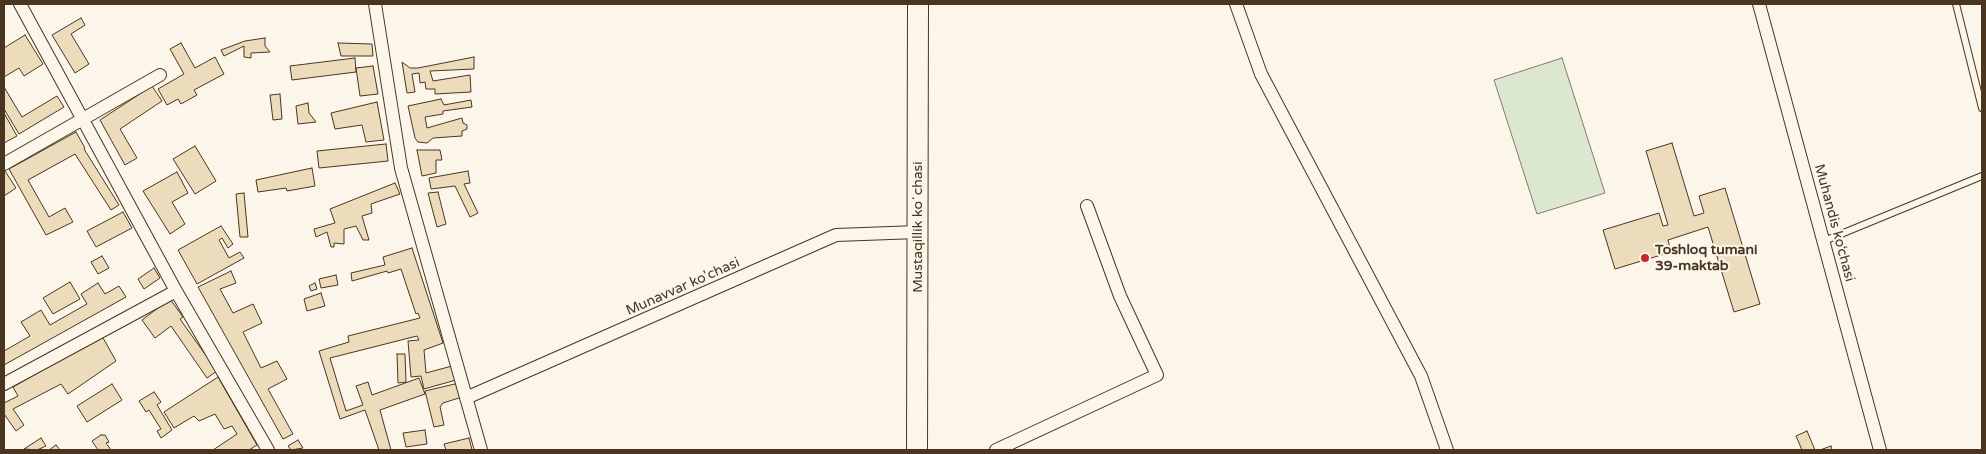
<!DOCTYPE html>
<html>
<head>
<meta charset="utf-8">
<style>
	body { margin:0 }
	#map { position:relative; width:1986px; height:454px; overflow:hidden; background:#fbf6e9; font-family:"Varela Round",sans-serif }
	canvas { display:block }
	.frame { position:absolute; inset:0; border:5px solid #4a3520; pointer-events:none }
</style>
</head>
<body>
<div id="map">
<canvas width="1986" height="454"></canvas>
<div class="frame"></div>
</div>
<script>
const ctx = document.querySelector('canvas').getContext('2d');
ctx.lineJoin = 'round';
function fillPath(path, color) { ctx.fillStyle = color; ctx.fill(path, 'evenodd'); }
const toPath = rows => new Path2D(rows.map(r => 'M' + r).join(''));
function strokePath(path, color, width, dash) { ctx.strokeStyle = color; ctx.lineWidth = width; ctx.lineCap = dash ? 'butt' : 'round'; ctx.setLineDash(dash || []); ctx.stroke(path); }
function drawText(font, color, halo, rows, align = 'center') {
  ctx.font = font + ' "Varela Round",sans-serif'; ctx.lineWidth = 4; ctx.setLineDash([]); ctx.textBaseline = 'middle'; ctx.strokeStyle = halo; ctx.fillStyle = color; for (const [text, x, y, turn = 0] of rows) {
    ctx.save(); ctx.translate(x, y); ctx.rotate((+turn || 0) * Math.PI / 180); ctx.textAlign = isNaN(turn) ? turn : align; if (halo) ctx.strokeText(text, 0, 0); ctx.fillText(text, 0, 0); ctx.restore();
  }
}
const green = toPath([
	[1562,58,1605,193,1537,214,1494,80,1562,58]
]);
fillPath(green, '#dce7d0');
strokePath(green, '#887966', 1);
const building = toPath([
	[81,18,85,25,71,34,89,64,75,73,52,35,81,18],
	[25,35,43,64,24,76,19,68,4,77,4,48,25,35],
	[265,38,265,46,270,52,251,53,251,58,244,57,244,46,224,56,221,50,245,41,265,38],
	[181,43,195,68,215,57,224,74,194,90,197,95,181,104,178,99,167,105,158,89,184,74,170,49,181,43],
	[338,43,372,44,373,56,341,56,338,43],
	[474,57,474,69,430,71,433,81,470,75,471,92,435,94,435,89,426,89,425,82,420,83,419,73,412,74,415,92,407,93,402,62,410,68,418,68,474,57],
	[355,58,356,72,292,80,290,66,355,58],
	[373,66,378,94,360,96,356,68,373,66],
	[152,86,162,101,120,129,137,158,125,165,100,120,152,86],
	[4,87,22,117,57,96,64,107,19,134,4,109,4,87],
	[280,94,282,119,273,120,270,95,280,94],
	[441,99,444,105,471,100,472,107,443,111,443,114,425,117,427,128,462,118,463,123,467,125,467,129,462,131,462,136,433,138,427,143,418,142,415,138,408,106,441,99],
	[377,102,384,140,366,142,362,125,335,129,331,113,377,102],
	[308,103,309,113,316,122,298,124,296,106,308,103],
	[4,113,17,136,4,143,4,113],
	[76,132,85,148,84,149,119,205,111,210,75,154,28,180,49,217,65,208,73,222,46,235,9,169,76,132],
	[1672,143,1694,216,1704,213,1699,196,1725,188,1760,304,1734,312,1708,227,1668,240,1671,252,1615,269,1603,230,1659,213,1663,226,1668,225,1646,151,1672,143],
	[386,144,388,161,319,168,317,151,386,144],
	[195,146,216,181,195,194,173,159,195,146],
	[417,150,440,150,442,160,436,160,436,173,422,176,417,150],
	[312,168,315,186,287,191,286,188,258,192,256,180,312,168],
	[5,171,16,188,4,196,4,172,5,171],
	[468,171,470,183,464,184,478,213,470,217,455,186,431,189,429,178,468,171],
	[177,172,188,193,172,202,185,224,170,234,143,191,177,172],
	[395,183,400,194,371,204,372,213,362,216,369,240,363,240,356,226,344,229,344,244,334,243,334,247,331,247,327,232,316,237,314,229,335,223,330,209,395,183],
	[438,192,446,224,437,227,428,193,438,192],
	[244,193,248,237,240,237,236,194,244,193],
	[123,212,132,228,96,247,87,231,123,212],
	[221,226,233,244,228,248,222,238,219,240,229,258,240,252,244,258,197,284,178,250,221,226],
	[412,248,443,343,424,350,426,373,452,366,456,380,424,389,421,376,411,377,408,341,419,340,417,336,330,358,346,411,363,405,356,386,368,382,372,395,419,378,425,394,380,410,391,450,379,450,365,410,340,419,319,351,349,342,348,336,420,318,418,313,416,314,401,269,388,273,387,271,352,281,351,273,385,265,383,257,412,248],
	[102,256,109,268,98,274,91,262,102,256],
	[154,268,160,278,144,289,138,279,154,268],
	[231,271,236,283,220,289,233,313,253,304,262,323,243,332,261,368,277,361,287,379,268,389,293,434,283,439,198,287,231,271],
	[336,275,338,285,321,288,319,279,336,275],
	[70,282,80,299,53,314,43,298,70,282],
	[98,283,105,294,119,286,126,297,4,365,4,351,30,336,21,322,41,310,50,325,87,304,81,294,98,283],
	[315,283,317,289,311,291,309,286,315,283],
	[321,293,325,306,307,311,304,299,321,293],
	[170,299,183,317,180,319,217,371,207,378,171,326,155,338,142,320,170,299],
	[102,336,116,361,68,394,61,384,13,409,24,425,16,431,4,414,4,403,18,396,13,387,102,336],
	[397,354,405,354,406,382,398,383,397,354],
	[218,377,257,445,249,450,213,450,237,434,232,426,224,429,215,414,199,421,194,416,174,428,164,412,218,377],
	[459,383,462,397,443,403,440,407,444,425,434,427,425,391,459,383],
	[112,384,122,400,87,422,77,406,112,384],
	[154,392,161,402,157,405,172,430,161,438,157,431,161,429,149,410,146,412,139,401,154,392],
	[425,430,427,444,406,447,403,433,425,430],
	[1807,431,1815,450,1802,450,1796,436,1807,431],
	[101,435,105,435,109,442,106,443,111,450,98,450,92,441,101,435],
	[41,438,46,446,37,450,24,449,41,438],
	[469,438,472,450,446,450,444,444,469,438],
	[298,440,303,448,291,450,288,446,298,440],
	[56,445,60,450,49,450,56,445],
	[1831,446,1832,450,1820,450,1831,446]
]);
fillPath(building, '#ecdcbc');
strokePath(building, '#4a3520', 1);
const service = toPath([
	[1956,4,1982,108],
	[1824,241,1982,176]
]);
const minor = toPath([
	[20,4,176,291,268,450],
	[375,4,401,168,481,450],
	[1236,4,1261,74,1421,376,1447,450],
	[1759,4,1880,450],
	[4,164,160,75],
	[4,384,176,291],
	[466,398,836,235,918,232],
	[996,450,1157,375,1120,296,1087,206]
]);
const primary = toPath([
	[917,450,918,4]
]);
strokePath(service, '#4a3520', 8);
strokePath(minor, '#4a3520', 14);
strokePath(primary, '#4a3520', 22);
strokePath(service, '#fbf6e9', 6);
strokePath(minor, '#fbf6e9', 12);
strokePath(primary, '#fbf6e9', 20);
for (const [x, y, r, color] of [
	[1645,258,5,"#c62828"]
]) { const dot = new Path2D(); dot.arc(x, y, r, 0, 2 * Math.PI); ctx.fillStyle = color; ctx.fill(dot); strokePath(dot, '#fbf6e9', 2); }
drawText('14px', '#4a3520', '#fbf6e9', [
	["Muhandis ko‘chasi",1834,223,75],
	["Mustaqillik koʻchasi",918,227,-90],
	["Munavvar ko'chasi",683,287,-24]
]);
drawText('bold 14px', '#4a3520', '#fbf6e9', [
	["Toshloq tumani",1655,250],
	["39-maktab",1655,266]
], 'left');
</script>
</body>
</html>
